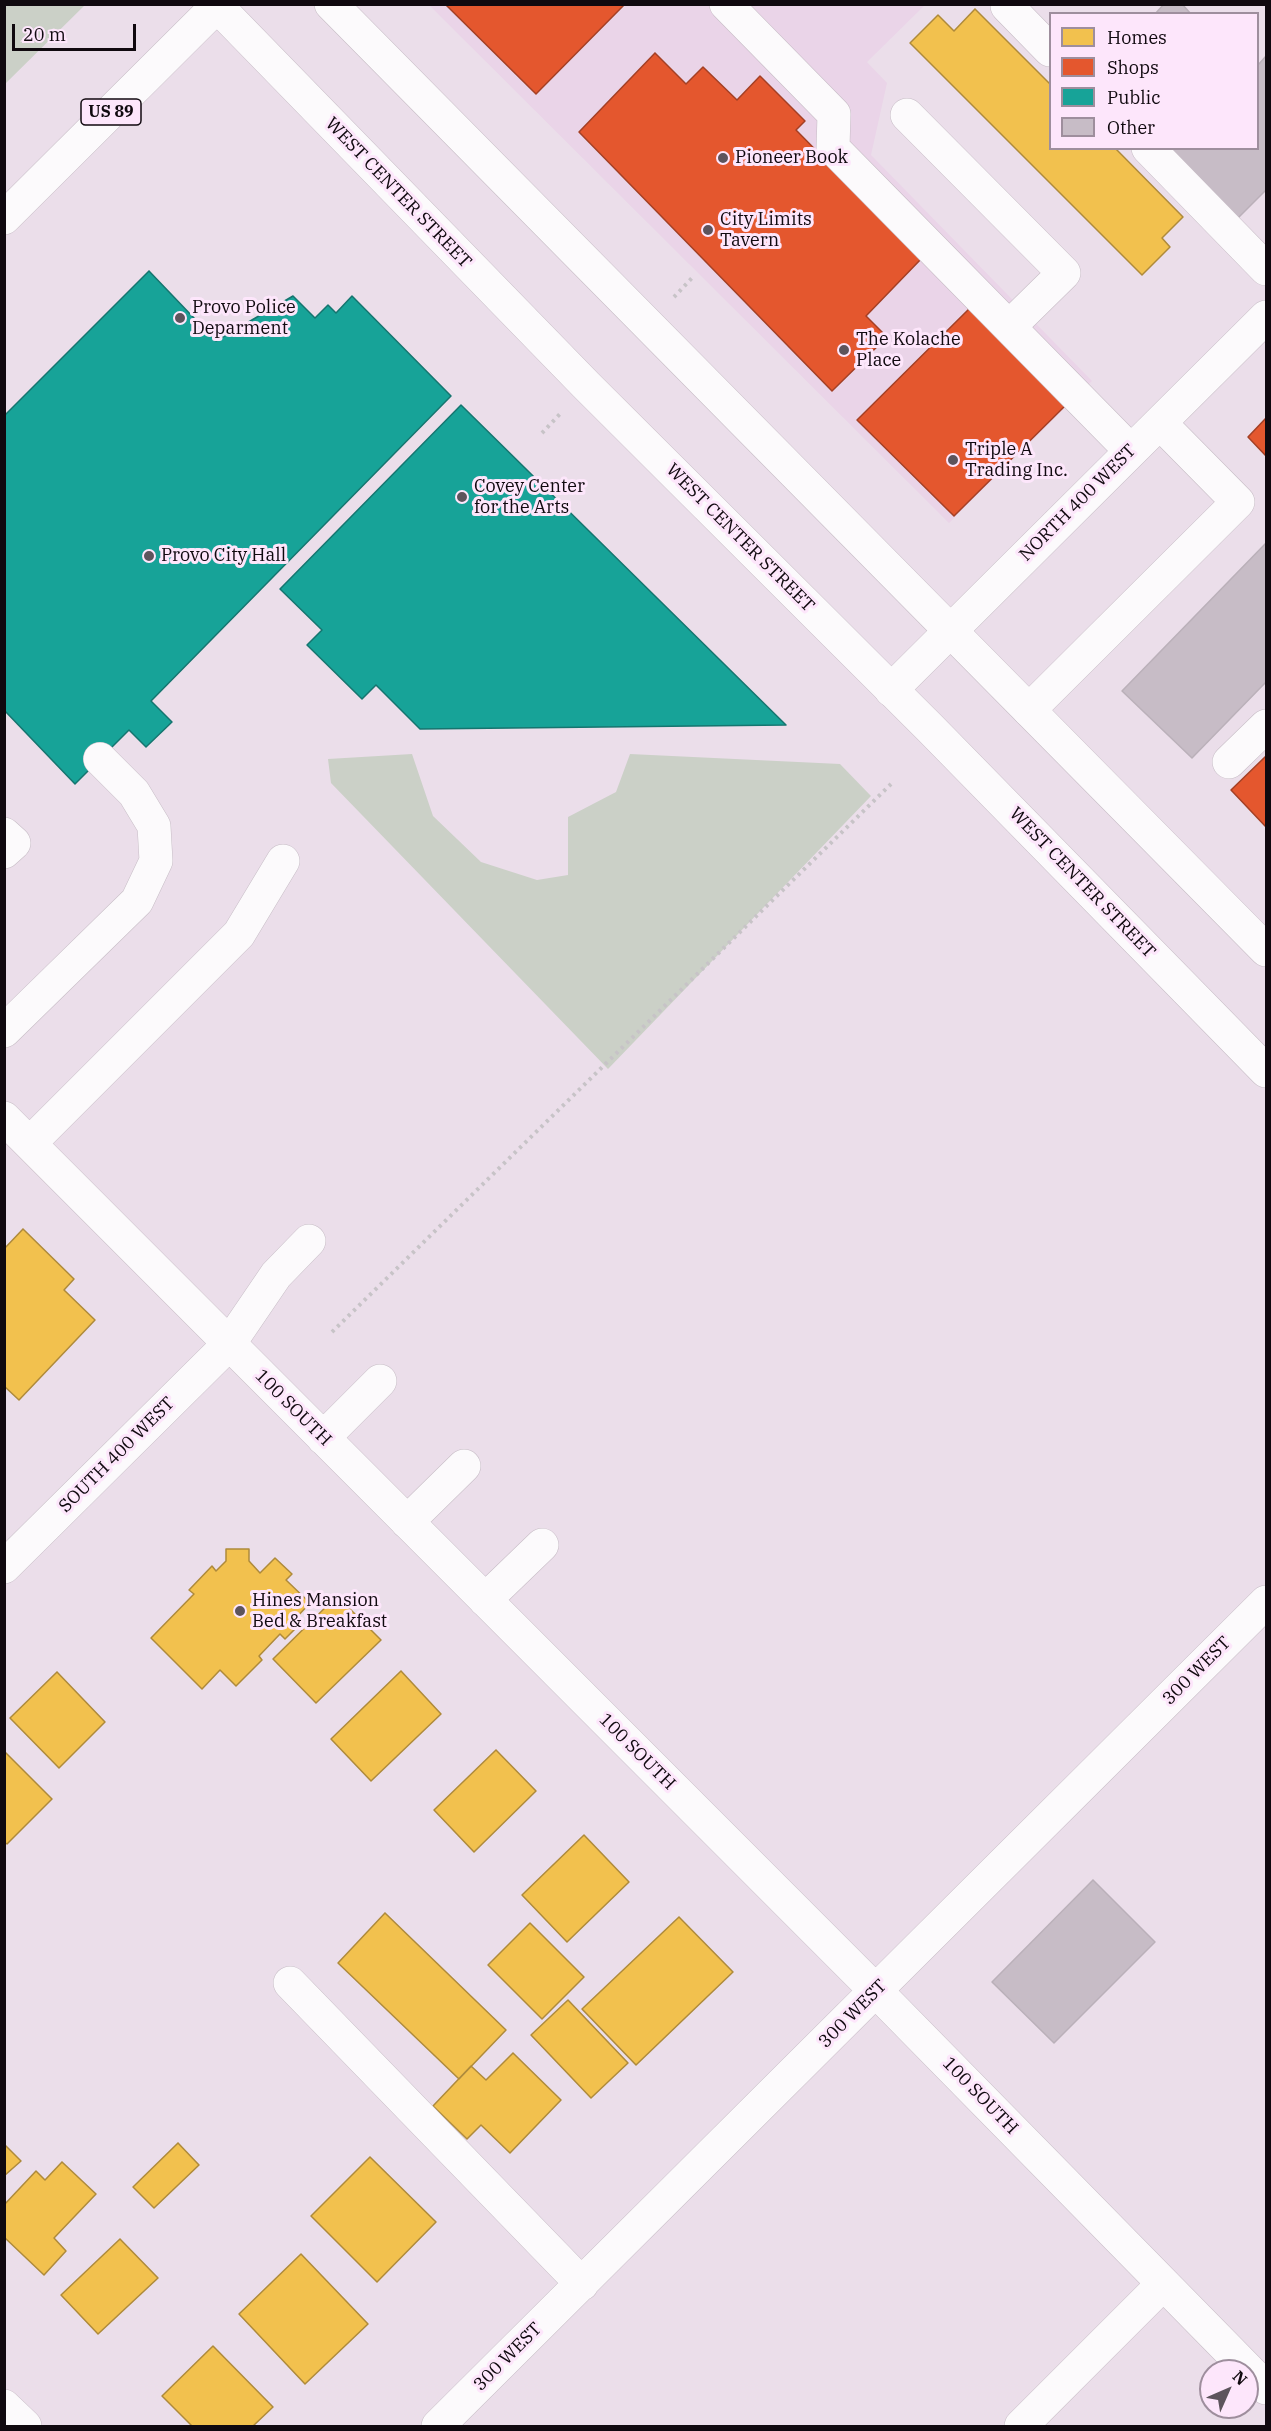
<!DOCTYPE html>
<html>
<head>
<meta charset="utf-8">
<style>
	body { margin:0 }
	#map { position:relative; width:1271px; height:2431px; overflow:hidden; background:#ebdeea; font-family:"IBM Plex Serif",serif }
	canvas { display:block }
	.frame { position:absolute; inset:0; border:6px solid #10090f; pointer-events:none }
	.legend { position:absolute; left:1049px; top:12px; width:210px; height:138px; box-sizing:border-box; background:#fde6fb; border:2px solid #9e8e9d; margin:0; padding:8px 10px; list-style:none; font-size:18px; color:#10090f }
	.legend li { display:flex; align-items:center; gap:12px; height:30px }
	.legend b { width:30px; border:2px solid #9e8e9d }
	.north { position:absolute; left:1199px; top:2359px; width:60px; height:60px; box-sizing:border-box; background:#fde6fb; border:2px solid #9e8e9d; border-radius:50%; rotate:45deg; font-size:16px; font-weight:700; line-height:24px; text-align:center; color:#10090f }
	.north::after { content:''; display:block; margin:auto; width:21px; height:27px; background:#5d545c; clip-path:polygon(50% 0,100% 100%,50% 72%,0 100%) }
	.scale { position:absolute; left:12px; top:24px; width:124px; height:27px; box-sizing:border-box; border:3px solid #10090f; border-top:0; padding-left:8px; font-size:18px; line-height:21px; white-space:nowrap; color:#10090f; -webkit-text-stroke:4px #fde6fb; paint-order:stroke }
</style>
</head>
<body>
<div id="map">
<canvas width="1271" height="2431"></canvas>
<div class="frame"></div>
<ul class="legend">
<li><b style="height:16px;background:#f2c14e"></b>Homes</li>
<li><b style="height:16px;background:#e4572e"></b>Shops</li>
<li><b style="height:16px;background:#17a398"></b>Public</li>
<li><b style="height:16px;background:#c7bcc6"></b>Other</li>
</ul>
<div class="north">N</div>
<div class="scale">20 m</div>
</div>
<script>
const ctx = document.querySelector('canvas').getContext('2d');
ctx.lineJoin = 'round';
function fillPath(path, color) { ctx.fillStyle = color; ctx.fill(path, 'evenodd'); }
const toPath = rows => new Path2D(rows.map(r => 'M' + r).join(''));
function strokePath(path, color, width, dash) { ctx.strokeStyle = color; ctx.lineWidth = width; ctx.lineCap = dash ? 'butt' : 'round'; ctx.setLineDash(dash || []); ctx.stroke(path); }
function drawText(font, color, halo, rows, align = 'center') {
  ctx.font = font + ' "IBM Plex Serif",serif'; ctx.lineWidth = 6; ctx.setLineDash([]); ctx.textBaseline = 'middle'; ctx.strokeStyle = halo; ctx.fillStyle = color; for (const [text, x, y, turn = 0] of rows) {
    ctx.save(); ctx.translate(x, y); ctx.rotate((+turn || 0) * Math.PI / 180); ctx.textAlign = isNaN(turn) ? turn : align; if (halo) ctx.strokeText(text, 0, 0); ctx.fillText(text, 0, 0); ctx.restore();
  }
}
fillPath(toPath([
	[429,5,925,5,867,62,887,83,871,155,1092,381,949,523]
]), '#ead4e8');
fillPath(toPath([
	[5,4,85,4,85,5,5,84],
	[412,754,433,816,481,862,537,880,568,875,568,817,616,792,630,754,840,764,871,796,608,1069,331,783,328,759]
]), '#cbd0c7');
const homes = toPath([
	[975,9,1050,84,1050,148,1115,148,1183,217,1162,238,1170,247,1142,275,910,43,938,15,954,31,975,9],
	[23,1229,74,1279,64,1290,95,1320,19,1400,4,1386,4,1249,23,1229],
	[226,1549,249,1549,249,1561,260,1573,275,1558,292,1574,286,1580,310,1603,295,1619,300,1624,285,1639,280,1634,259,1656,262,1660,236,1686,220,1670,202,1689,151,1638,194,1594,189,1590,212,1566,216,1571,226,1561,226,1549],
	[337,1596,381,1640,316,1703,273,1659,337,1596],
	[401,1671,441,1714,371,1781,331,1739,401,1671],
	[57,1672,105,1722,59,1768,10,1718,57,1672],
	[496,1750,536,1791,474,1852,434,1810,496,1750],
	[4,1751,52,1799,7,1844,4,1842,4,1751],
	[584,1835,629,1882,567,1942,522,1895,584,1835],
	[385,1913,506,2030,459,2079,338,1963,385,1913],
	[679,1917,733,1972,636,2065,582,2009,679,1917],
	[530,1923,584,1977,542,2019,488,1965,530,1923],
	[568,2000,628,2063,591,2098,531,2035,568,2000],
	[513,2053,561,2100,510,2153,481,2125,467,2139,433,2106,471,2066,486,2080,513,2053],
	[178,2143,199,2165,154,2208,133,2187,178,2143],
	[4,2144,21,2161,4,2176,4,2144],
	[370,2157,436,2222,377,2282,311,2216,370,2157],
	[62,2162,96,2194,54,2238,66,2251,44,2275,4,2237,4,2205,36,2171,45,2180,62,2162],
	[120,2239,158,2278,98,2334,61,2295,120,2239],
	[301,2254,368,2324,305,2384,239,2314,301,2254],
	[213,2346,273,2407,253,2426,192,2426,162,2396,213,2346]
]);
fillPath(homes, '#f2c14e');
strokePath(homes, '#ae8a3b', 1.5);
const shops = toPath([
	[445,4,625,4,536,94,445,4],
	[655,53,686,84,703,67,737,100,760,76,805,121,796,130,922,258,866,316,887,337,832,391,579,132,655,53],
	[973,305,1069,402,954,516,857,420,973,305],
	[1266,418,1266,456,1248,437,1266,418],
	[1266,756,1266,827,1231,790,1266,756]
]);
fillPath(shops, '#e4572e');
strokePath(shops, '#a44025', 1.5);
const public = toPath([
	[149,271,216,341,293,296,315,318,328,305,336,313,352,296,451,396,151,701,172,722,146,747,129,730,75,784,4,710,4,416,149,271],
	[461,405,786,725,420,729,376,685,362,699,307,645,322,630,280,589,461,405]
]);
fillPath(public, '#17a398');
strokePath(public, '#15756f', 1.5);
const building = toPath([
	[1164,4,1182,4,1191,14,1155,14,1164,4],
	[1266,56,1266,190,1236,220,1165,148,1258,148,1258,65,1266,56],
	[1266,543,1266,682,1192,758,1122,691,1266,543],
	[1093,1880,1155,1942,1054,2043,992,1982,1093,1880]
]);
fillPath(building, '#c7bcc6');
strokePath(building, '#bab0b9', 1.5);
const minor = toPath([
	[726,4,834,114,833,148,1131,451],
	[1009,4,1007,6,1050,50],
	[907,115,1064,273,1010,326],
	[1148,148,1266,269],
	[891,690,1266,317],
	[1029,710,1238,502,1160,423],
	[1229,762,1266,726],
	[4,834,14,843,4,852],
	[4,1031,137,901,156,861,154,826,134,793,100,759],
	[4,1118,876,1991,1266,2388],
	[30,1143,239,934,283,861],
	[323,1438,380,1381],
	[407,1522,464,1466],
	[4,1567,229,1344,276,1275,309,1241],
	[485,1600,542,1545],
	[290,1983,582,2284],
	[4,2406,25,2426],
	[438,2426,1266,1602],
	[1021,2426,1163,2284]
]);
const major = toPath([
	[215,4,586,385,930,728,1266,1071],
	[331,4,1266,950],
	[4,218,219,4]
]);
strokePath(minor, '#c6bcc5', 34);
strokePath(major, '#c6bcc5', 34);
strokePath(toPath([
	[674,297,692,278],
	[542,433,560,414],
	[332,1332,891,784]
]), '#c7c3c7', 4, [3, 4.5]);
strokePath(minor, '#fcfafc', 33);
strokePath(major, '#fcfafc', 33);
for (const [x, y, r, color] of [
	[723,158,6,"#5d545c"],
	[708,230,6,"#5d545c"],
	[180,318,6,"#5d545c"],
	[844,350,6,"#5d545c"],
	[953,460,6,"#5d545c"],
	[462,497,6,"#5d545c"],
	[149,556,6,"#5d545c"],
	[240,1611,6,"#5d545c"]
]) { const dot = new Path2D(); dot.arc(x, y, r, 0, 2 * Math.PI); ctx.fillStyle = color; ctx.fill(dot); strokePath(dot, '#fde6fb', 2); }
for (const [x, y, w] of [
	[111,112,60]
]) { const box = new Path2D(); box.roundRect(x - w / 2, y - 13, w, 26, 4.5); ctx.fillStyle = '#fde6fb'; ctx.fill(box); strokePath(box, '#10090f', 1.5); }
drawText('bold 16px', '#10090f', null, [
	["US 89",111,112]
]);
drawText('18px', '#10090f', '#fde6fb', [
	["Pioneer Book",735,158],
	["City Limits",720,220],
	["Tavern",720,241],
	["Provo Police",192,308],
	["Deparment",192,329],
	["The Kolache",856,340],
	["Place",856,361],
	["Triple A",965,450],
	["Trading Inc.",965,471],
	["Covey Center",474,487],
	["for the Arts",474,508],
	["Provo City Hall",161,556],
	["Hines Mansion",252,1601],
	["Bed & Breakfast",252,1622]
], 'left');
drawText('18px', '#10090f', '#fde6fb', [
	["WEST CENTER STREET",398,193,46],
	["NORTH 400 WEST",1078,503,-45],
	["WEST CENTER STREET",740,538,45],
	["WEST CENTER STREET",1082,883,46],
	["100 SOUTH",293,1408,45],
	["SOUTH 400 WEST",117,1455,-45],
	["300 WEST",1197,1671,-45],
	["100 SOUTH",637,1752,45],
	["300 WEST",853,2014,-45],
	["100 SOUTH",980,2096,46],
	["300 WEST",508,2357,-45]
]);
</script>
</body>
</html>
